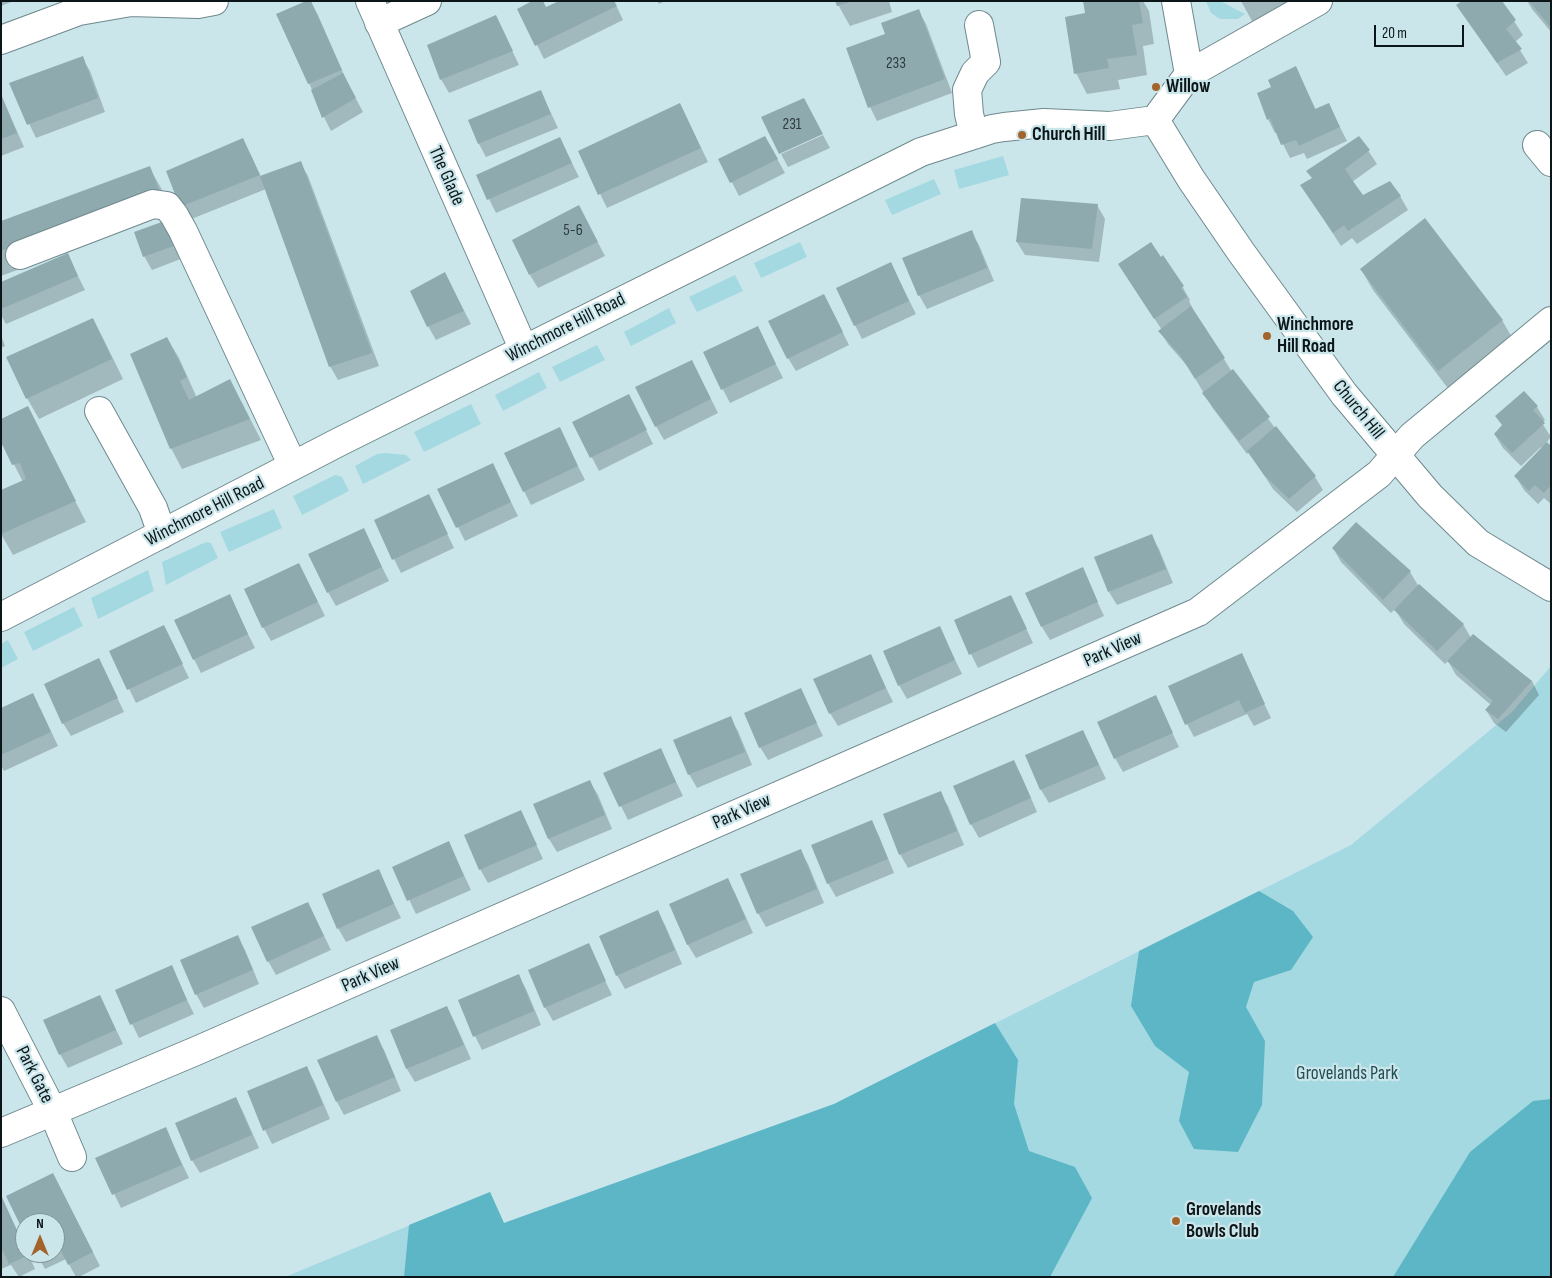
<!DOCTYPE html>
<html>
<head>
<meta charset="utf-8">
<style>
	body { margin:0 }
	#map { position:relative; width:1552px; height:1278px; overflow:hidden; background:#cae6eb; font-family:"Sofia Sans Condensed",sans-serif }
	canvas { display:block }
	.frame { position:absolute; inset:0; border:2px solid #0c1618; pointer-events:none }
	.north { position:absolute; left:15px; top:1213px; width:50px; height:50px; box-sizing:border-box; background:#cae6eb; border:1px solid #7e9397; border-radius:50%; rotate:0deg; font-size:14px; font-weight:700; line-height:20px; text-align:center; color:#0c1618 }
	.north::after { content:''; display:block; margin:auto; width:18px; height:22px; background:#a3642b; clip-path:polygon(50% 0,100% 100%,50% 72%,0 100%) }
	.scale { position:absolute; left:1374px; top:25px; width:90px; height:22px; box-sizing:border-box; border:2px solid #0c1618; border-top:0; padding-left:6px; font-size:15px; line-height:18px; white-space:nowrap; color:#0c1618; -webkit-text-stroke:4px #cae6eb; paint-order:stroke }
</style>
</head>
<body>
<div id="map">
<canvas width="1552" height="1278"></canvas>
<div class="frame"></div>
<div class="north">N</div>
<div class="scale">20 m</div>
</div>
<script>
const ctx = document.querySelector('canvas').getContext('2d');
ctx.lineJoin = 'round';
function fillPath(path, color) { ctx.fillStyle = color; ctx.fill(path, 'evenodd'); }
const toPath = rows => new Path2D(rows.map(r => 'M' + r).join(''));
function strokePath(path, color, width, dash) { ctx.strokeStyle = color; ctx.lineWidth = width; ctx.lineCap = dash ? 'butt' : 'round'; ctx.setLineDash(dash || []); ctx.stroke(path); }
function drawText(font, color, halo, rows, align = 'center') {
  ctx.font = font + ' "Sofia Sans Condensed",sans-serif'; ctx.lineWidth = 4.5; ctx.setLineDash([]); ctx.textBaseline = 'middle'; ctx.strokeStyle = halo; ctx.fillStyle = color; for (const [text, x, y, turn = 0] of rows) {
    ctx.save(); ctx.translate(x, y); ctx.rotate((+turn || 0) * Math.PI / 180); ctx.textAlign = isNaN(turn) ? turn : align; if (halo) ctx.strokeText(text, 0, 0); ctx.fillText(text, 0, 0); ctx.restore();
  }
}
fillPath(toPath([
	[1206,1,1220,1,1245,14,1238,19,1220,19,1211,13],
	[1003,156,1009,175,959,189,954,170],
	[934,179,941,194,892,215,885,200],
	[800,242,807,257,761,278,754,263],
	[735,275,743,291,697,312,689,297],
	[669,308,676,323,631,346,624,332],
	[597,345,605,360,560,382,552,367],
	[539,372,547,388,503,411,495,395],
	[471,404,481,424,424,452,414,432],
	[386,453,406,455,411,460,363,484,355,466,377,454],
	[335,475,342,477,349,491,302,515,293,496],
	[274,509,282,528,229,552,220,532],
	[206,542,211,543,218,558,166,585,162,562],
	[148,570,154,591,98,619,91,598],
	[74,607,83,626,33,651,24,632],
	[8,640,18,659,1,668,1,644],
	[1551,666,1551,1277,285,1277,490,1192,504,1223,834,1104,1351,845,1512,712]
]), '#a4d9e2');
fillPath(toPath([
	[1259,891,1293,911,1313,937,1291,970,1254,982,1246,1007,1265,1041,1262,1105,1238,1152,1194,1149,1179,1121,1189,1072,1155,1046,1131,1006,1139,951],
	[995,1023,1018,1060,1014,1104,1029,1151,1075,1167,1092,1198,1050,1277,404,1277,409,1225,490,1192,504,1223,834,1104],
	[1551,1099,1551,1277,1393,1277,1470,1152,1533,1101]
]), '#5cb6c5');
fillPath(toPath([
	[1,1,14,1,1,6],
	[310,1,318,15,348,84,363,112,331,131,324,117,309,83],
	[614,1,623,20,544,59,519,9,546,9],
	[657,1,665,1,659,4],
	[836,1,889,1,892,12,850,26],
	[1085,1,1143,1,1149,11,1154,44,1143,46,1147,75,1118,80,1120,89,1087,94,1076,73,1087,14],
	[1241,1,1324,1,1325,5,1252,21],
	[1501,1,1523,35,1515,42,1528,63,1506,76,1458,6],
	[1527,1,1551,1,1551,32,1532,9],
	[918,10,926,24,952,93,877,121,870,107],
	[496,17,519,65,449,93,441,79],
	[82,58,90,71,105,112,36,138,10,84],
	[1296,68,1316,110,1328,104,1347,141,1307,159,1304,153,1290,158,1277,132,1275,133,1268,119,1272,88],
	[541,92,558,128,486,157,479,144,470,121],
	[1,95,24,147,1,156],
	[680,104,708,162,607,208,579,151],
	[823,135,830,148,788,167,781,154],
	[765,137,785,173,739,196,720,159],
	[1359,137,1377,164,1352,182,1363,196,1400,196,1408,210,1357,244,1352,238,1341,246,1302,186,1313,179,1308,171],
	[560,139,579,177,496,213,477,175],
	[250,153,261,177,300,162,308,176,379,366,338,380,330,366,266,189,189,220,182,207],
	[149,167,161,188,171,213,1,276,1,222],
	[1097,205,1105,219,1099,262,1025,255,1017,242],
	[169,220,186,257,152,270,144,256],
	[586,220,605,256,538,288,530,275],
	[971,232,979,245,994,281,927,309,919,295],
	[67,254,85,290,6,324,1,315,1,284],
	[891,264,916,314,862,339,855,325],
	[1361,269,1502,320,1514,341,1450,391,1373,290],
	[445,274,471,324,436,340,428,326],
	[1127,277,1182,286,1190,300,1189,301,1194,311,1232,372,1233,371,1275,428,1315,477,1323,490,1297,512,1273,489,1249,452,1247,454,1212,407,1189,368,1168,344,1160,331,1162,330],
	[831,309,849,345,796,371,788,358],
	[93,319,104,340,123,379,39,419,27,398],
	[757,327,783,378,730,403,704,353],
	[1,335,5,346,1,348],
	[167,338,179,358,197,398,241,401,261,440,182,469,171,448],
	[699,375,718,413,664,440,656,426],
	[1524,393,1537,407,1545,420,1542,423,1551,437,1546,443,1551,448,1551,504,1544,498,1538,504,1524,490,1516,477,1542,449,1541,447,1521,466,1503,448,1495,435,1503,426,1497,416],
	[27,408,86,522,13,555,1,534,1,491,23,482,1,439],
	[636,410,653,444,599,471,574,423],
	[559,429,585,480,531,505,524,491],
	[492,464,518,516,465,541,439,489],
	[429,496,454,548,401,573,394,559],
	[363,529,389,581,336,606,328,592],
	[1151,535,1159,549,1173,583,1117,605,1109,592],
	[1333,548,1410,572,1419,587,1463,624,1471,638,1532,681,1539,695,1506,732,1494,723,1486,710,1491,705,1456,675,1448,661,1445,664,1404,624,1395,609,1391,613,1341,562],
	[299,564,325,616,271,641,263,627],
	[1082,569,1104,616,1050,640,1042,627],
	[229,596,255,648,201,673,194,659],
	[1011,596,1033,643,978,668,971,654],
	[164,627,189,678,136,703,111,652],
	[939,627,962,674,907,699,899,685],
	[870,655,893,702,838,726,830,713],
	[1241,655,1271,718,1254,726,1247,714,1194,737,1187,724],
	[99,660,124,712,71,736,63,723],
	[800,689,823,736,768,760,760,747],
	[1155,697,1179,747,1123,772,1115,758],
	[40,708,58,746,4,771,1,766,1,709],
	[730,718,738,731,752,765,697,788,689,774],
	[1083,731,1106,779,1049,803,1041,790,1026,756],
	[660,749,683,796,628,820,605,774],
	[1013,762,1021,775,1037,812,979,838,971,824],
	[590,782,598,795,612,829,557,852,549,839,534,805],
	[940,793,948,806,964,845,908,868,900,854],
	[521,812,543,859,488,883,480,869],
	[872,822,879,836,894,873,836,897,828,883],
	[449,843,471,890,416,914,394,868],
	[800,850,808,864,824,903,766,927,758,913],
	[378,870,401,918,346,942,338,928],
	[727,880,735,893,753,933,696,958,688,945,671,905],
	[308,903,331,950,276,975,268,961],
	[658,912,665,925,682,964,625,989,617,975],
	[237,937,245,950,259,984,204,1008,196,994],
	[588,945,612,995,553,1021,545,1007],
	[171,967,194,1014,139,1038,116,991],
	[518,975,526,989,541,1025,482,1050,475,1036],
	[100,996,123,1044,68,1068,60,1054],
	[447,1007,454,1021,471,1059,415,1082,407,1069,391,1031],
	[376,1037,384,1050,401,1091,344,1115,337,1102],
	[306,1067,314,1081,330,1119,272,1144,265,1130],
	[236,1098,243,1112,259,1148,200,1173,192,1160],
	[165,1128,189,1178,121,1208,97,1158],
	[60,1188,100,1266,79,1277,76,1277,66,1259,45,1269,36,1253,55,1253,55,1223,25,1223,25,1232,8,1197],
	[1,1198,25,1247,25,1253,28,1253,35,1269,19,1277,11,1265,1,1269]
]), '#0003');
fillPath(toPath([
	[306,1,311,1,342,70,308,84,276,14],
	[532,1,543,1,546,7,559,1,614,1,617,6,535,46,517,9],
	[835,1,850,1,850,2,837,6],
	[1083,1,1139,1,1143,23,1132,25,1137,55,1107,59,1109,68,1074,74,1065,17,1085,13],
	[1462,1,1502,1,1516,20,1506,29,1522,49,1497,63,1456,5],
	[1529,1,1551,1,1551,28],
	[919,9,945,79,868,108,846,48,885,34,881,23],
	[496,15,513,51,440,80,427,45],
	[83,56,98,98,27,125,9,83],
	[1296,66,1315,109,1329,103,1340,127,1299,146,1296,140,1281,145,1270,118,1267,120,1257,93,1271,87,1268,80],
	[343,73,356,98,322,118,311,90],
	[541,90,551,114,478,144,468,120],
	[1,94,17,133,1,139],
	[804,98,823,134,779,154,761,117],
	[680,103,701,148,598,195,578,151],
	[765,136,778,159,730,183,718,159],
	[1359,136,1370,150,1345,169,1355,184,1363,195,1390,181,1401,196,1348,231,1344,225,1333,233,1300,185,1312,178,1306,171],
	[560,137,572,163,487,200,476,175],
	[243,138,260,175,180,207,166,171],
	[301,161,372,353,329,367,260,176],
	[150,166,160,192,1,251,1,221],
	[1021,198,1098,204,1092,249,1016,242],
	[579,205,598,242,529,275,512,240],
	[1425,218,1503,320,1438,371,1360,269],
	[170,219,179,244,143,257,134,232],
	[972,230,987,268,918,296,902,258],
	[1151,242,1161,257,1163,255,1184,286,1181,288,1187,297,1154,319,1118,264],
	[68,253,78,276,1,309,1,282],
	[891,262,909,301,854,326,836,288],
	[445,272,464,311,427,327,410,291],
	[824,294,843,332,787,359,768,321],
	[1191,306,1225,358,1195,379,1180,355,1158,331],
	[93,318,112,359,26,399,6,357],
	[758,326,776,364,721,390,703,352],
	[167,337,187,377,180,381,189,400,230,379,250,419,170,449,130,354],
	[692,360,711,399,655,427,635,387],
	[1233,369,1270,417,1239,441,1202,393],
	[1524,391,1538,406,1533,410,1545,423,1512,453,1494,434,1502,425,1495,416],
	[629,394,647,430,590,458,572,422],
	[28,406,76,501,1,534,1,490,26,479,20,463,12,465,1,442,1,419],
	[1276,426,1316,476,1289,499,1264,475,1247,451],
	[560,427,578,466,523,492,504,453],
	[1547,442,1551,446,1551,485,1544,493,1535,485,1529,491,1514,476],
	[493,463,511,502,456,528,437,489],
	[429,494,448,534,392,560,374,520],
	[1356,522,1411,571,1383,600,1332,548],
	[364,528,382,567,327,593,308,554],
	[1152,534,1166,569,1108,592,1094,557],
	[299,563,318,602,262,628,244,589],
	[1083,567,1098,602,1041,627,1025,593],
	[1419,584,1464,624,1437,651,1394,610],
	[230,594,248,634,193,660,174,620],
	[1011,595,1027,629,969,655,954,620],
	[164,625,183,664,127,690,109,651],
	[940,626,955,660,898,686,883,651],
	[1473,634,1532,681,1498,719,1485,710,1493,701,1447,661],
	[1242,653,1265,704,1245,713,1239,700,1185,725,1168,686],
	[871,654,886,688,829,714,813,679],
	[99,658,118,698,62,724,44,684],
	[801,688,817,723,759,748,744,713],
	[33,693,51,732,1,755,1,708],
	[1156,695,1173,733,1114,759,1097,722],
	[731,716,745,752,688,775,673,740],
	[1083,730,1099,765,1040,790,1025,755],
	[661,748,676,782,619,807,603,773],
	[1014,760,1031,798,970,825,953,786],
	[590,780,605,815,548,839,533,804],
	[941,791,957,831,899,855,883,814],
	[521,810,537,845,479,870,464,835],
	[872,820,888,859,827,884,811,845],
	[449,841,464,876,407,901,392,867],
	[801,849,817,889,757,914,740,874],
	[379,869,394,904,337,929,322,894],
	[728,878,746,919,687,945,669,904],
	[308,902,324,936,267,962,251,927],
	[658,910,675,950,616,976,599,936],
	[238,935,253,970,195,995,180,960],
	[589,943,606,981,544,1008,528,970],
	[172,965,187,1000,130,1025,115,990],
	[519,974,534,1011,473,1037,458,1000],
	[100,995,116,1030,59,1055,43,1020],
	[447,1006,464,1045,406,1069,390,1030],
	[377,1035,395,1077,336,1102,317,1060],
	[307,1066,323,1105,263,1131,247,1091],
	[236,1097,252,1135,191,1161,175,1123],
	[166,1127,182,1165,112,1195,95,1158],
	[53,1173,93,1252,68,1265,58,1245,55,1247,55,1223,25,1223,25,1235,6,1196],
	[1,1195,25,1248,25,1253,27,1253,29,1255,9,1264,3,1251,1,1252]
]), '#8faaaf');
const minor = toPath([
	[370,1,524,350],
	[379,23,427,1],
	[1,40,79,11,131,2,198,4,214,1],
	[1189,74,1318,1],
	[1155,120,1191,179,1241,252,1344,394,1430,496,1478,543,1551,587],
	[1155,120,1189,74,1176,1],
	[974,135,969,114,967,90,975,73,986,62,979,25],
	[1537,145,1551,162],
	[20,255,153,204,167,206,174,215,183,231,293,466],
	[99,411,153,508,162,534],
	[1,617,339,442,921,152,992,129,1004,127,1044,123,1110,126,1155,120],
	[1,1011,53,1112,72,1157],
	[1,1133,196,1051,1198,612,1379,474,1412,436,1551,321]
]);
strokePath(minor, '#6f898d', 30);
strokePath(minor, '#fff', 28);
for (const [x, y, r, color] of [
	[1156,87,5,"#a3642b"],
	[1022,135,5,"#a3642b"],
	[1267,336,5,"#a3642b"],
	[1176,1221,5,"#a3642b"]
]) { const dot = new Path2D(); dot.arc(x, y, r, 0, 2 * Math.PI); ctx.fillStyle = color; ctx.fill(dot); strokePath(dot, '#cae6eb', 2); }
drawText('16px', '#2d3b3e', null, [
	["233",896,64],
	["231",792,125],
	["5-6",573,231]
]);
drawText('bold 19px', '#0c1618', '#cae6eb', [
	["Willow",1166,87],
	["Church Hill",1032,135],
	["Winchmore",1277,325],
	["Hill Road",1277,347],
	["Grovelands",1186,1210],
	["Bowls Club",1186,1232]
], 'left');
drawText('19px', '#0c1618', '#cae6eb', [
	["The Glade",446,176,66],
	["Winchmore Hill Road",566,328,-27],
	["Church Hill",1358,410,51],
	["Winchmore Hill Road",205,512,-27],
	["Park View",1113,650,-24],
	["Park View",742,812,-24],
	["Park View",371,975,-24],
	["Park Gate",34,1075,63]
]);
drawText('19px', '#244d54', '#cae6eb', [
	["Grovelands Park",1347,1074]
]);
</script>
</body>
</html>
